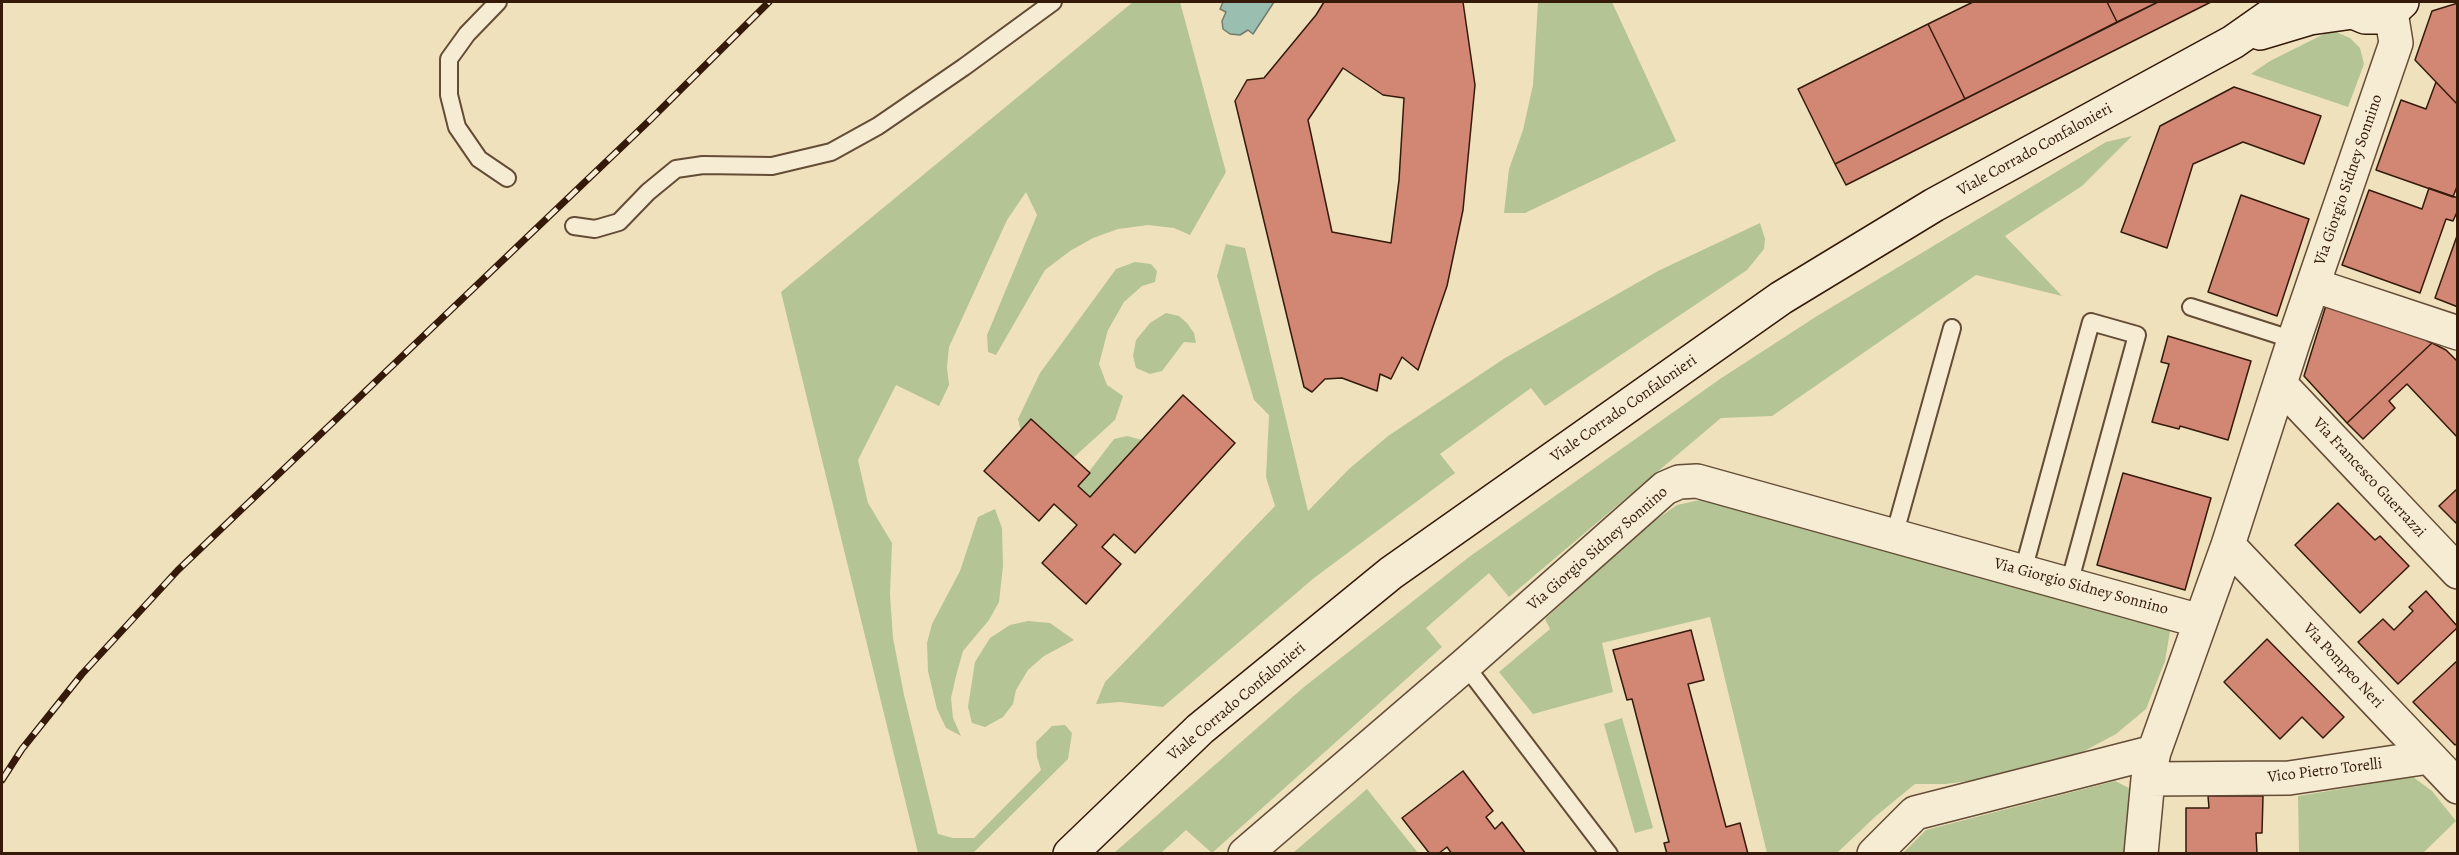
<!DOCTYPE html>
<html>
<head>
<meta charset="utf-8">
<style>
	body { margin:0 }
	#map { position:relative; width:2459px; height:855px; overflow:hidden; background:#efe1bc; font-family:Alegreya,serif }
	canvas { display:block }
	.frame { position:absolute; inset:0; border:3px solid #351a0a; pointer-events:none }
</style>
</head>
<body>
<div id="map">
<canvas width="2459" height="855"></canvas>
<div class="frame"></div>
</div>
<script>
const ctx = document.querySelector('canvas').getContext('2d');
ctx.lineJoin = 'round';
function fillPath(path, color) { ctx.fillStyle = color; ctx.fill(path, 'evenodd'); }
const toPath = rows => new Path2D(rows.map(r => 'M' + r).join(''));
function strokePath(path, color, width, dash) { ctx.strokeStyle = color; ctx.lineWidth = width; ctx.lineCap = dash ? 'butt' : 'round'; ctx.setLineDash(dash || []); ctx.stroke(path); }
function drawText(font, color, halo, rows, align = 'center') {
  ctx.font = font + ' Alegreya,serif'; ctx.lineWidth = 6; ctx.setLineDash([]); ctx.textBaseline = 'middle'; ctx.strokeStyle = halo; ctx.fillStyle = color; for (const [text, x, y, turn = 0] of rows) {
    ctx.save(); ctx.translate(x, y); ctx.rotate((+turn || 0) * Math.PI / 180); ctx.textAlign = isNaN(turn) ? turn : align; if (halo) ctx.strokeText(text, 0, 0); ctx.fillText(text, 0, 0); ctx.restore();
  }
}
fillPath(toPath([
	[1133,2,1180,2,1226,172,1190,235,1174,228,1148,225,1118,229,1093,238,1070,251,1045,270,996,355,988,352,987,335,1037,215,1026,192,1007,220,949,347,947,367,949,385,939,406,896,385,858,460,868,503,892,543,890,595,893,638,904,695,938,834,953,838,974,838,1041,770,1037,757,1036,742,1052,726,1065,725,1072,733,1068,759,973,853,918,853,781,292],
	[1538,2,1612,2,1676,141,1525,213,1504,213,1509,169,1523,130,1533,85],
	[2336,32,2350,38,2360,48,2364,64,2348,107,2251,74,2270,61,2324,34],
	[2132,136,2082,186,2005,236,2062,296,1976,275,1772,416,1721,418,1509,597,1489,573,1426,628,1442,647,1212,853,1186,830,1161,853,1114,853,1304,687,1469,557,1720,379,1817,316,2106,142],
	[1760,223,1765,239,1764,249,1747,270,1545,406,1531,388,1440,454,1455,473,1314,578,1163,707,1120,702,1096,704,1105,682,1275,506,1266,477,1269,415,1254,400,1217,276,1226,244,1245,248,1308,511,1349,469,1388,436,1505,358,1658,271],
	[1135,262,1151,264,1157,271,1155,282,1142,286,1124,302,1108,330,1099,364,1107,385,1123,396,1115,420,1073,458,1031,419,1021,431,1018,419,1040,373,1116,269],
	[1166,313,1179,316,1187,323,1194,333,1196,343,1184,342,1162,371,1150,374,1136,368,1133,356,1136,340,1150,323],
	[1127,436,1142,440,1090,497,1078,486,1114,439],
	[1709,498,2171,625,2165,661,2146,709,2116,734,2073,757,2019,774,1946,784,1915,784,1876,816,1837,853,1767,853,1710,617,1602,643,1613,692,1533,714,1499,672,1550,629,1545,619,1647,526,1677,505],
	[995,509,1002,528,1003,566,999,602,989,620,963,651,956,676,951,698,953,718,961,736,946,728,937,709,928,671,927,643,932,624,960,571,978,517],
	[1028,621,1050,623,1074,640,1044,656,1028,670,1016,690,1013,704,1003,717,985,727,972,723,968,707,975,662,990,638,1010,625],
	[1622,718,1653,828,1635,833,1604,724],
	[2413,777,2432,791,2456,821,2423,853,2299,853,2298,796],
	[2115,781,2133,790,2129,853,1902,854,1926,830],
	[1367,789,1418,853,1293,853]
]), '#b5c494');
const water = toPath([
	[1223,2,1274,2,1253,34,1248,30,1240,35,1230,34,1223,29,1222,21,1226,12,1220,9,1223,2]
]);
fillPath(water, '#9abeaf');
strokePath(water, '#727c6d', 1.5);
const building = toPath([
	[1324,2,1463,2,1475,85,1463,210,1447,286,1418,370,1402,357,1391,379,1380,374,1377,391,1342,378,1325,379,1312,392,1304,387,1235,101,1247,80,1264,78,1316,15,1324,2],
	[1343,68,1383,95,1404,98,1399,180,1391,243,1332,232,1308,120,1343,68],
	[1973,2,2107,2,2117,22,1965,99,1928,24,1973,2],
	[2107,2,2158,2,2117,22,2107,2],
	[2158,2,2211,2,1846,185,1835,164,2158,2],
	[2458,3,2458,105,2415,60,2432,11,2458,3],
	[1928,24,1965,99,1835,164,1798,89,1928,24],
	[2436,82,2458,105,2458,184,2453,197,2376,170,2401,100,2426,109,2436,82],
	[2234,87,2321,116,2304,164,2243,142,2193,164,2167,248,2121,232,2160,126,2234,87],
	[2429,188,2458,198,2458,210,2453,221,2446,219,2420,293,2342,265,2369,190,2422,209,2429,188],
	[2241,195,2309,219,2277,316,2208,292,2241,195],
	[2458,233,2458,307,2435,298,2458,233],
	[2327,302,2426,335,2427,341,2432,343,2347,423,2304,376,2327,302],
	[2168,336,2251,361,2228,440,2180,426,2179,429,2152,422,2169,364,2161,362,2168,336],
	[2432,343,2446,350,2458,362,2458,438,2407,384,2389,401,2395,408,2363,439,2347,423,2432,343],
	[1183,395,1235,443,1135,553,1114,534,1102,547,1121,564,1086,604,1042,563,1077,525,1054,504,1039,521,984,471,1031,419,1090,473,1078,486,1090,497,1183,395],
	[2123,473,2211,498,2185,590,2097,565,2123,473],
	[2458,488,2458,525,2439,506,2458,488],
	[2338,503,2375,540,2380,536,2409,566,2360,613,2295,545,2338,503],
	[2426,591,2458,627,2398,684,2358,642,2383,619,2394,630,2413,611,2409,607,2426,591],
	[1691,630,1704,680,1688,684,1726,827,1740,823,1748,854,1667,854,1664,843,1669,842,1632,699,1627,700,1613,650,1691,630],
	[2267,639,2344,717,2323,738,2302,717,2280,739,2224,682,2267,639],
	[2458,660,2458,743,2455,745,2413,702,2458,660],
	[1463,771,1493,811,1486,817,1495,829,1502,822,1526,854,1452,854,1447,847,1438,854,1430,854,1402,818,1463,771],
	[2208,796,2263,796,2262,833,2256,833,2257,854,2186,854,2186,808,2209,808,2208,796]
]);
fillPath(building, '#d18773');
strokePath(building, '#351a0a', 1.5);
const service = toPath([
	[498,2,467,34,449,59,449,95,457,127,479,159,507,178],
	[574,226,595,229,619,222,648,192,676,169,703,165,772,166,831,152,878,126,964,67,1053,2],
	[2191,307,2294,340],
	[1894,536,1952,328],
	[2023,571,2091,322,2137,335,2069,584],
	[1465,665,1609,854]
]);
const minor = toPath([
	[2313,285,2458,333],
	[2280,384,2458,572],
	[2228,545,2458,787],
	[2148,779,2289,778,2429,757],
	[1245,854,1465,665,1665,488,1679,482,1697,481,2200,621],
	[1874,854,1915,813,2154,752],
	[2141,854,2148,779,2154,752,2228,545,2294,340,2396,43,2391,12]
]);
const secondary = toPath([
	[2342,2,2353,12,2365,17,2379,17,2391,12,2402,2],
	[2260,33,2310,18,2353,12],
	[1070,854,1200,729,1391,573,1781,298,1934,205,2233,42,2290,2]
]);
strokePath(service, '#644c36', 20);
strokePath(minor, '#644c36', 36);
strokePath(secondary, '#351a0a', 36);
strokePath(service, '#f5ecd3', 16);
strokePath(minor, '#f5ecd3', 33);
strokePath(secondary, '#f5ecd3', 33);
const rail = toPath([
	[2,780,22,749,82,674,178,570,651,119,769,2]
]);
strokePath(rail, '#351a0a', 7);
strokePath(rail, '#f5ecd3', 4.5, [14]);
drawText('16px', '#351a0a', '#f5ecd3', [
	["Viale Corrado Confalonieri",2035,150,-29],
	["Via Giorgio Sidney Sonnino",2349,180,-71],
	["Viale Corrado Confalonieri",1624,409,-35],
	["Via Francesco Guerrazzi",2369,478,47],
	["Via Giorgio Sidney Sonnino",1598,549,-41],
	["Via Giorgio Sidney Sonnino",2081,587,15],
	["Via Pompeo Neri",2343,666,47],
	["Viale Corrado Confalonieri",1237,702,-40],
	["Vico Pietro Torelli",2325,771,-7]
]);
</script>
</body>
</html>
